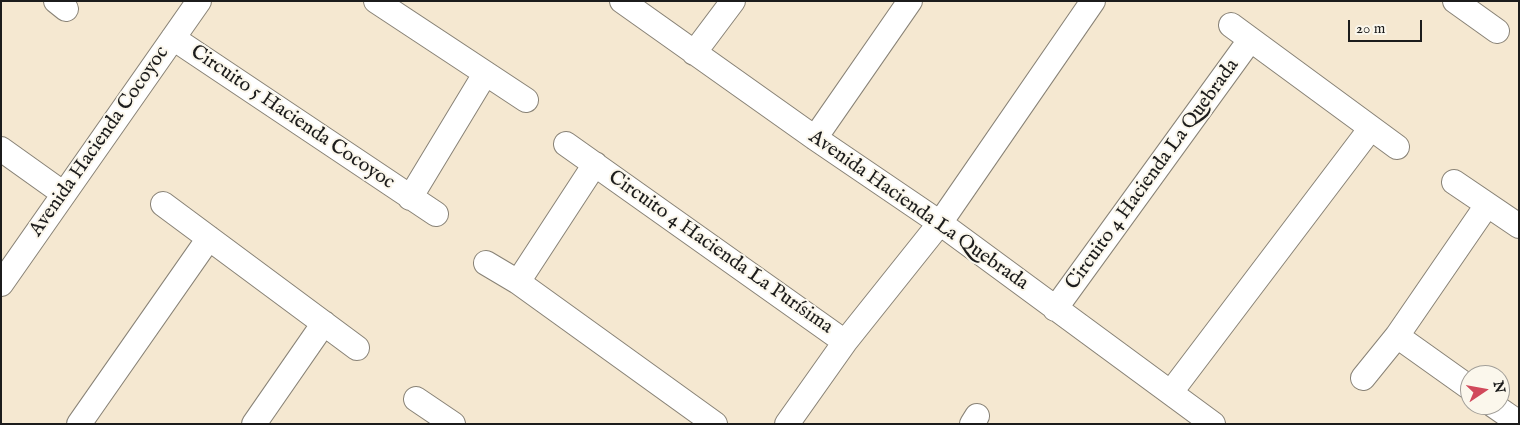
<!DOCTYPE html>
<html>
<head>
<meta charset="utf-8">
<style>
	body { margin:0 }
	#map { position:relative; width:1520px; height:425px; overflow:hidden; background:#f5e8d1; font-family:"IM FELL English",serif }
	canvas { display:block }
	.frame { position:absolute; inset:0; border:2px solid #1c1c1c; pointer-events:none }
	.north { position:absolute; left:1460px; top:365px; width:50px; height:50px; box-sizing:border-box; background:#fbf7ec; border:1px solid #a29f99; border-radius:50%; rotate:78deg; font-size:14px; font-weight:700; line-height:20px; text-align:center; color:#1c1c1c }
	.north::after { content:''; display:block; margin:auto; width:18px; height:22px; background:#d1495b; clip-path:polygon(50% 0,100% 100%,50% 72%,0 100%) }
	.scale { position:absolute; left:1348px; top:20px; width:74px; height:22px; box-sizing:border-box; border:2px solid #1c1c1c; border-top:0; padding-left:6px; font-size:15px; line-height:18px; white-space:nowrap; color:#1c1c1c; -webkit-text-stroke:4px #fbf7ec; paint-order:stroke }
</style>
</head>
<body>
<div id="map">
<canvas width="1520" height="425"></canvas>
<div class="frame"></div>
<div class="north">N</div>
<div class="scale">20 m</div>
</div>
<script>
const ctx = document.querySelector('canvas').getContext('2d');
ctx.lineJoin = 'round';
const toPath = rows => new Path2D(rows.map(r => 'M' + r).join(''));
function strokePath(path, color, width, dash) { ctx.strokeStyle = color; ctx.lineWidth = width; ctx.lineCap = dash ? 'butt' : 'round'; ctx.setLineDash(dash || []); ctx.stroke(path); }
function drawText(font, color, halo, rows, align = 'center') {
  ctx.font = font + ' "IM FELL English",serif'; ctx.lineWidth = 4; ctx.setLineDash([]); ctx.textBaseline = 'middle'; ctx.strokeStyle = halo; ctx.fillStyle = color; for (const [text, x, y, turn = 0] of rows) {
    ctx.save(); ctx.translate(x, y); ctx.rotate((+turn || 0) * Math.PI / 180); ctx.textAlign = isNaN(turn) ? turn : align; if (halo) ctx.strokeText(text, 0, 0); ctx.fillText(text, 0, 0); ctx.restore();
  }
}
const street = toPath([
	[56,1,66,9],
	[376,1,526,100],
	[622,1,815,138,940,223,1213,424],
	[1455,1,1497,31],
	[1231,25,1397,147],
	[173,38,436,214],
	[694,53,733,1],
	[815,138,910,1],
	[566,144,845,342],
	[1,149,64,194],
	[1454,182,1519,226],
	[410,198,485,74],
	[163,204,357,348],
	[486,263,518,282,715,424],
	[518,282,595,164],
	[1,284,199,1],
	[1055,309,1250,40],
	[1397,336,1470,388],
	[1363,378,1397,336,1487,205],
	[1171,392,1371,128],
	[416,399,453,424],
	[1493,405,1519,423],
	[79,424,209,238],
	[254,424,324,323],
	[787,424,845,342,940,223,1093,1],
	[972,424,977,416]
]);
strokePath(street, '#888276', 26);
strokePath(street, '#fff', 24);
drawText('20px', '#1c1c1c', '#fbf7ec', [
	["Circuito 5 Hacienda Cocoyoc",292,118,34],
	["Avenida Hacienda Cocoyoc",100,142,-55],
	["Circuito 4 Hacienda La Quebrada",1153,175,-54],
	["Avenida Hacienda La Quebrada",918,211,35],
	["Circuito 4 Hacienda La Purísima",720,253,35]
]);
</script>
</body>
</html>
